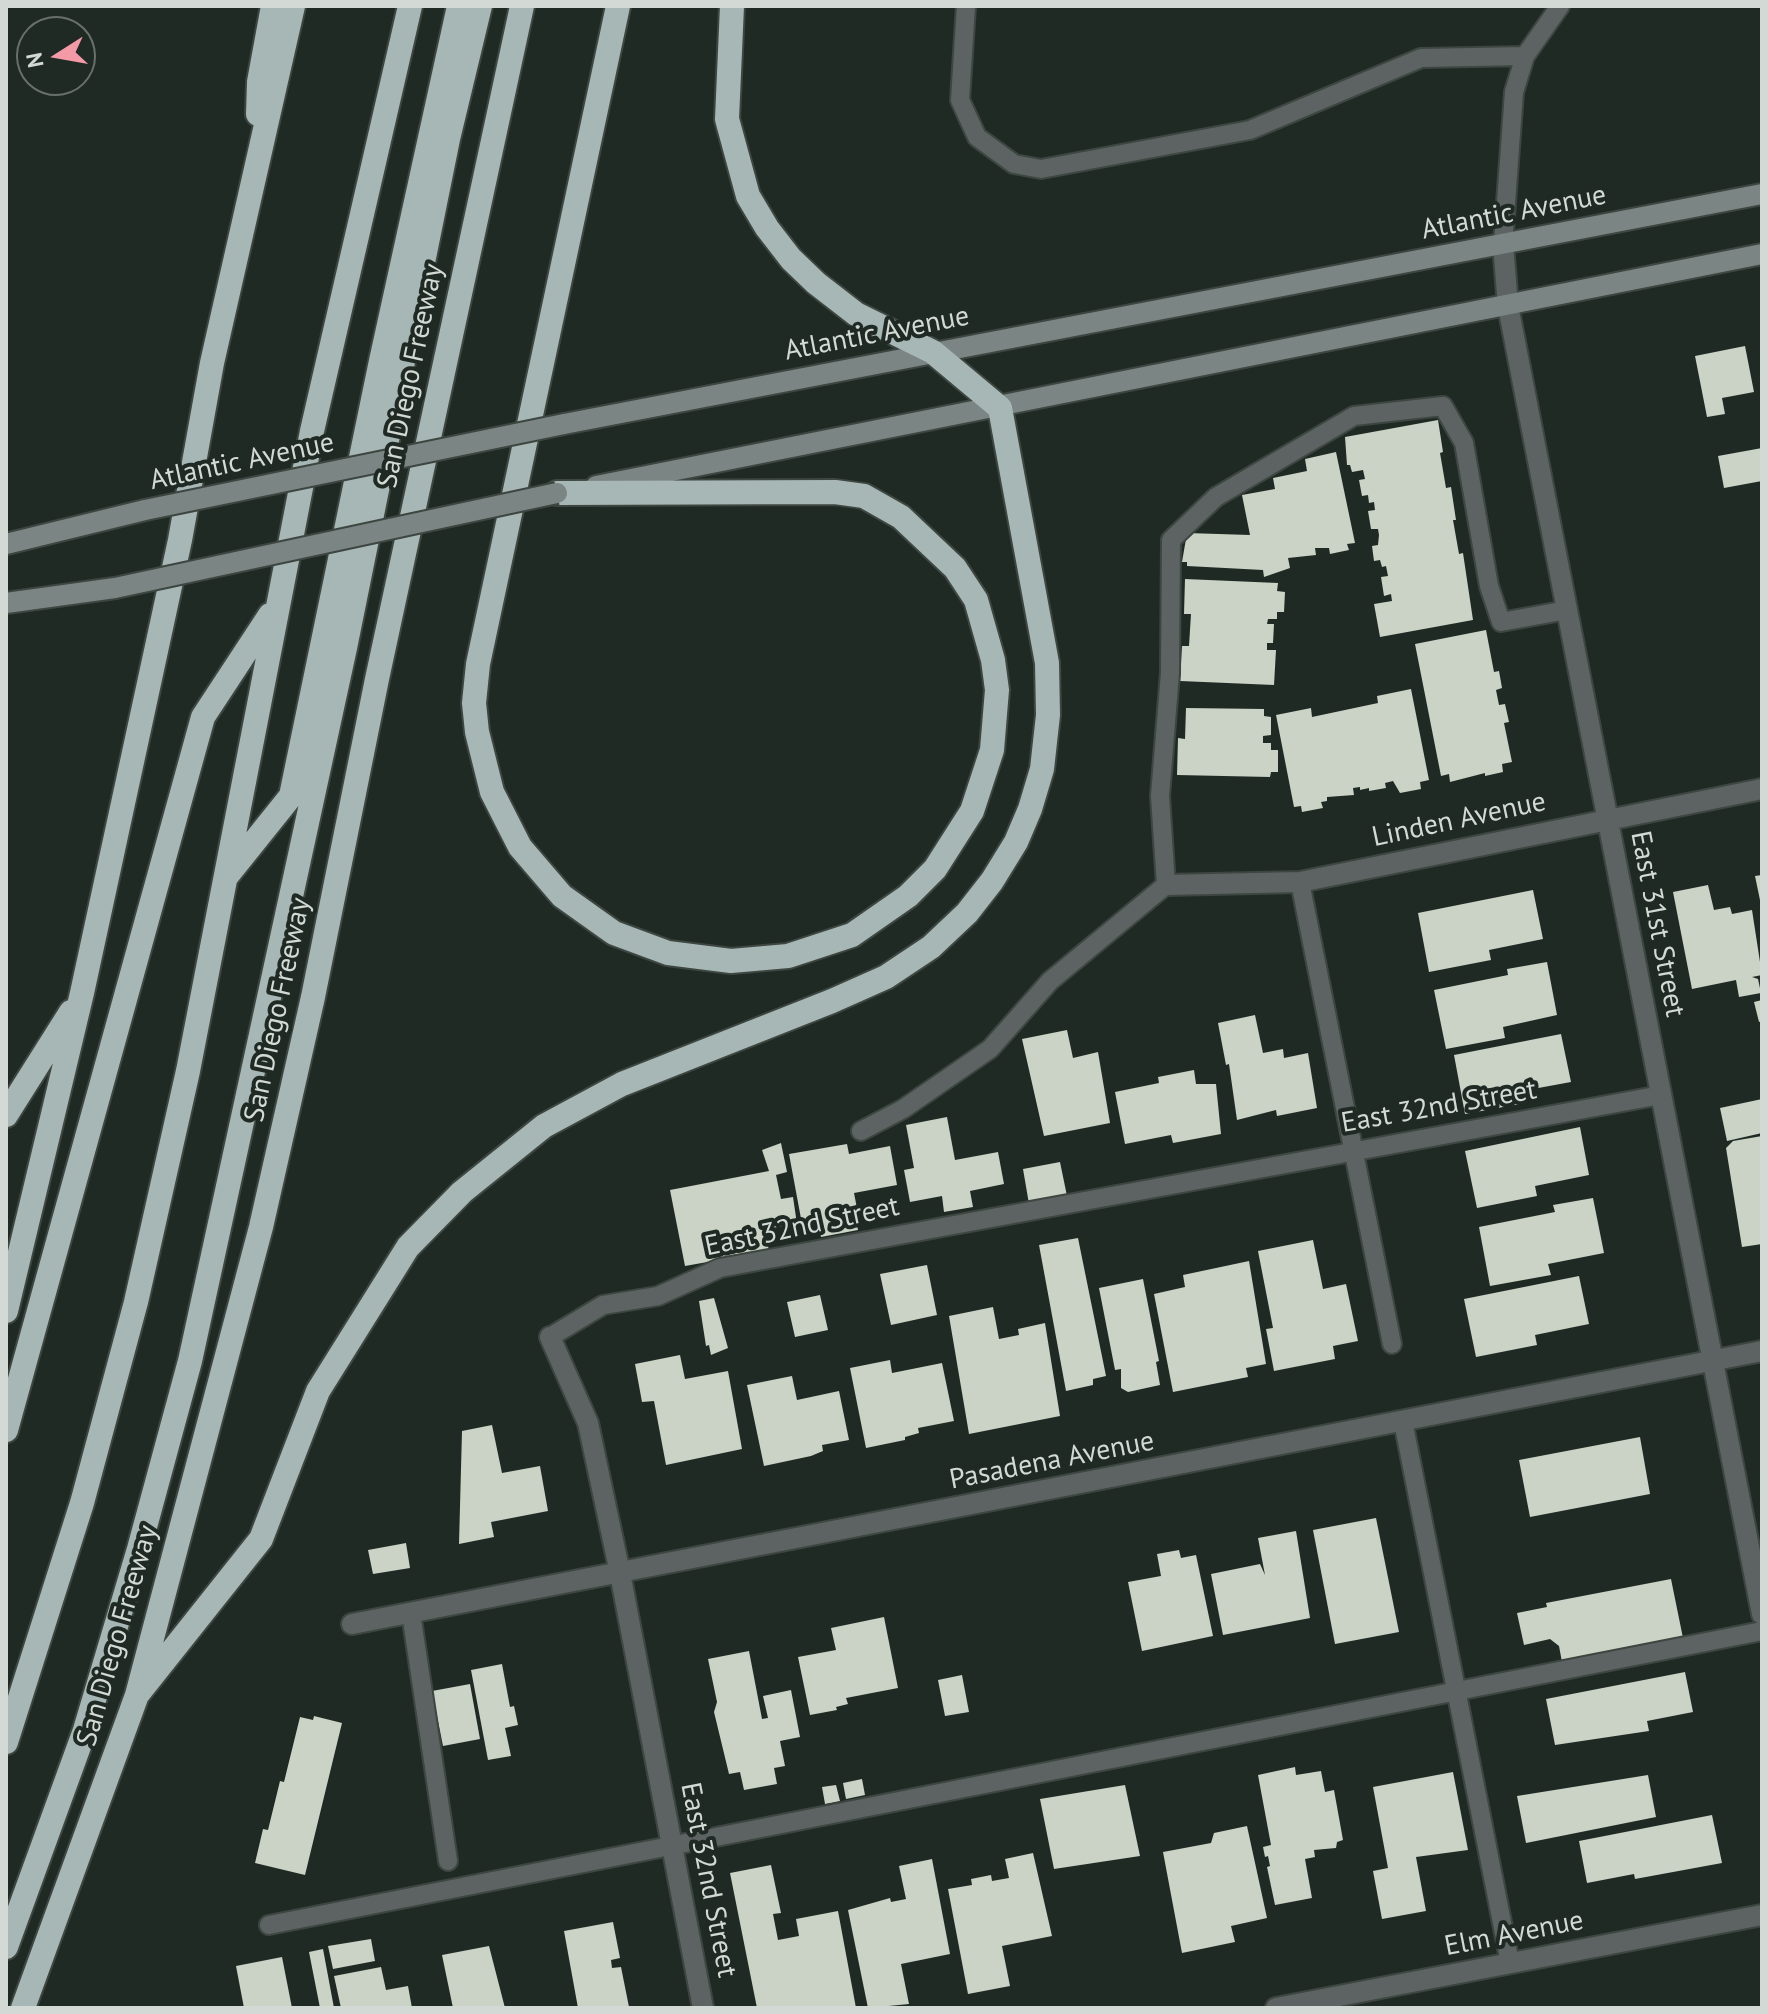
<!DOCTYPE html>
<html>
<head>
<meta charset="utf-8">
<style>
	body { margin:0 }
	#map { position:relative; width:1768px; height:2014px; overflow:hidden; background:#202a24; font-family:"PT Sans",sans-serif }
	canvas { display:block }
	.frame { position:absolute; inset:0; border:8px solid #d3d9d5; pointer-events:none }
	.north { position:absolute; left:16px; top:16px; width:80px; height:80px; box-sizing:border-box; background:#202a24; border:2px solid #68706b; border-radius:50%; rotate:259deg; font-size:22px; font-weight:700; line-height:32px; text-align:center; color:#d3d9d5 }
	.north::after { content:''; display:block; margin:auto; width:28px; height:36px; background:#f49aa6; clip-path:polygon(50% 0,100% 100%,50% 72%,0 100%) }
</style>
</head>
<body>
<div id="map">
<canvas width="1768" height="2014"></canvas>
<div class="frame"></div>
<div class="north">N</div>
</div>
<script>
const ctx = document.querySelector('canvas').getContext('2d');
ctx.lineJoin = 'round';
function fillPath(path, color) { ctx.fillStyle = color; ctx.fill(path, 'evenodd'); }
const toPath = rows => new Path2D(rows.map(r => 'M' + r).join(''));
function strokePath(path, color, width, dash) { ctx.strokeStyle = color; ctx.lineWidth = width; ctx.lineCap = dash ? 'butt' : 'round'; ctx.setLineDash(dash || []); ctx.stroke(path); }
function drawText(font, color, halo, rows, align = 'center') {
  ctx.font = font + ' "PT Sans",sans-serif'; ctx.lineWidth = 8; ctx.setLineDash([]); ctx.textBaseline = 'middle'; ctx.strokeStyle = halo; ctx.fillStyle = color; for (const [text, x, y, turn = 0] of rows) {
    ctx.save(); ctx.translate(x, y); ctx.rotate((+turn || 0) * Math.PI / 180); ctx.textAlign = isNaN(turn) ? turn : align; if (halo) ctx.strokeText(text, 0, 0); ctx.fillText(text, 0, 0); ctx.restore();
  }
}
fillPath(toPath([
	[1745,346,1754,392,1722,398,1725,414,1707,417,1695,356],
	[1438,420,1443,452,1440,453,1446,488,1451,487,1456,520,1453,520,1459,554,1463,553,1473,620,1380,637,1374,604,1392,601,1391,594,1384,596,1381,577,1388,576,1386,566,1382,567,1380,560,1374,561,1372,546,1378,545,1379,535,1378,529,1371,529,1368,511,1375,510,1374,502,1369,503,1368,495,1362,496,1359,480,1365,479,1363,470,1352,472,1350,465,1347,465,1345,437],
	[1762,448,1762,481,1724,488,1718,456],
	[1336,452,1355,543,1347,544,1349,550,1330,554,1329,548,1315,548,1316,555,1288,558,1290,568,1264,577,1263,570,1187,566,1187,562,1182,562,1187,533,1250,535,1242,495,1275,489,1273,478,1307,471,1305,459],
	[1185,579,1278,583,1277,591,1285,592,1284,612,1277,612,1277,619,1268,619,1267,624,1274,624,1273,643,1267,643,1267,650,1276,650,1274,685,1180,681,1182,646,1189,646,1191,614,1184,614],
	[1486,630,1494,672,1499,671,1502,688,1496,690,1499,705,1505,704,1509,722,1504,723,1512,762,1502,764,1503,772,1485,776,1485,773,1450,782,1449,774,1441,776,1415,644],
	[1411,689,1429,780,1420,782,1421,789,1400,793,1393,781,1385,783,1386,788,1369,791,1369,788,1360,790,1360,787,1353,788,1354,795,1327,797,1327,801,1321,802,1323,808,1302,812,1301,806,1294,807,1276,715,1311,708,1312,717,1378,703,1377,696],
	[1186,708,1264,709,1264,716,1271,717,1271,735,1263,736,1263,743,1271,743,1271,750,1278,750,1278,772,1271,772,1270,777,1177,775,1178,738,1185,739],
	[1762,875,1762,905,1761,905,1755,876],
	[1708,885,1714,910,1730,907,1732,914,1752,910,1762,975,1752,977,1758,979,1761,993,1739,997,1736,980,1692,989,1673,892],
	[1533,890,1543,939,1489,950,1491,960,1429,972,1418,913],
	[1547,962,1557,1015,1503,1027,1505,1038,1446,1049,1434,990,1508,975,1507,969],
	[1762,1000,1762,1021,1759,1022,1754,1002],
	[1255,1015,1263,1053,1283,1049,1284,1058,1308,1053,1317,1108,1277,1116,1276,1110,1237,1120,1229,1064,1226,1065,1218,1023],
	[1067,1030,1073,1058,1098,1052,1110,1123,1044,1136,1022,1039],
	[1561,1034,1571,1082,1522,1091,1525,1103,1465,1114,1454,1055],
	[1194,1070,1196,1084,1216,1084,1221,1134,1173,1143,1171,1135,1125,1144,1115,1092,1159,1083,1158,1077],
	[1762,1099,1762,1133,1727,1141,1720,1108],
	[947,1117,955,1160,998,1152,1004,1184,970,1191,973,1207,944,1212,942,1196,910,1202,904,1170,914,1168,906,1125],
	[1580,1127,1589,1175,1535,1186,1537,1196,1477,1208,1465,1151],
	[1762,1136,1762,1244,1742,1247,1726,1148,1733,1141],
	[781,1143,787,1172,776,1175,781,1199,793,1197,797,1224,765,1229,769,1251,685,1266,670,1190,769,1171,762,1150],
	[847,1144,849,1154,890,1146,897,1185,854,1193,860,1224,857,1225,858,1230,821,1237,818,1221,802,1224,789,1154],
	[1060,1162,1067,1196,1029,1204,1023,1169],
	[1593,1198,1604,1253,1548,1264,1551,1275,1490,1286,1479,1227,1555,1212,1553,1205],
	[1078,1238,1106,1376,1093,1379,1093,1385,1066,1391,1039,1245],
	[1313,1240,1323,1289,1346,1284,1358,1341,1333,1346,1335,1359,1274,1371,1266,1329,1273,1328,1258,1251],
	[1249,1261,1266,1364,1246,1368,1248,1377,1173,1392,1154,1294,1185,1287,1183,1275],
	[927,1265,937,1315,891,1325,880,1274],
	[1579,1276,1589,1324,1535,1335,1537,1345,1476,1357,1464,1299],
	[1143,1279,1159,1361,1156,1362,1160,1385,1128,1392,1121,1388,1121,1369,1115,1370,1099,1288],
	[820,1295,828,1330,795,1337,787,1302],
	[714,1298,728,1348,711,1355,709,1345,706,1346,699,1301],
	[993,1307,999,1339,1019,1335,1018,1329,1045,1323,1060,1416,969,1434,949,1316],
	[680,1355,685,1379,728,1371,742,1449,666,1465,654,1401,642,1402,635,1364],
	[890,1360,892,1373,942,1363,954,1421,918,1428,919,1433,905,1437,905,1440,866,1448,850,1368],
	[792,1376,797,1400,839,1391,849,1440,822,1445,823,1451,811,1456,764,1466,747,1385],
	[492,1425,502,1473,540,1466,548,1511,491,1522,494,1537,459,1544,462,1431],
	[1640,1437,1650,1494,1530,1517,1519,1460],
	[1376,1518,1399,1632,1335,1644,1313,1530],
	[1296,1531,1310,1618,1223,1635,1211,1574,1260,1564,1265,1575,1258,1538],
	[406,1543,410,1568,373,1574,368,1550],
	[1179,1550,1181,1558,1196,1555,1213,1636,1142,1651,1128,1582,1161,1576,1157,1554],
	[1671,1579,1683,1638,1562,1662,1559,1646,1550,1639,1524,1645,1517,1613,1547,1607,1546,1603],
	[884,1617,898,1688,846,1698,848,1704,836,1707,837,1710,810,1715,798,1657,836,1650,831,1628],
	[749,1651,762,1719,768,1718,763,1696,791,1690,800,1737,780,1741,785,1766,774,1768,777,1784,744,1790,740,1772,729,1774,714,1712,717,1702,708,1659],
	[502,1664,510,1707,514,1706,518,1725,505,1728,511,1756,488,1760,471,1670],
	[1685,1672,1693,1712,1647,1721,1649,1731,1555,1745,1546,1699],
	[962,1675,969,1712,945,1716,938,1680],
	[470,1684,480,1739,443,1746,432,1691],
	[314,1716,342,1723,305,1875,255,1863,263,1829,268,1830,280,1781,284,1782,300,1717,313,1720],
	[1295,1767,1296,1775,1321,1771,1325,1792,1334,1790,1343,1840,1337,1842,1336,1848,1314,1850,1315,1857,1305,1859,1312,1898,1275,1905,1267,1867,1270,1866,1268,1856,1265,1857,1263,1847,1271,1845,1258,1775],
	[1453,1772,1468,1850,1416,1857,1426,1911,1382,1919,1373,1871,1388,1868,1373,1787],
	[1648,1775,1656,1817,1526,1843,1517,1796],
	[862,1779,865,1795,846,1799,843,1783],
	[836,1785,840,1801,825,1804,822,1787],
	[1125,1785,1140,1856,1054,1869,1040,1799],
	[1712,1815,1722,1863,1635,1879,1634,1874,1587,1883,1579,1841],
	[1247,1826,1267,1918,1231,1926,1235,1942,1182,1953,1163,1852,1211,1843,1214,1833],
	[1033,1853,1052,1936,1002,1946,1010,1986,968,1994,948,1889,972,1885,971,1879,991,1875,992,1881,1009,1878,1005,1859],
	[932,1859,950,1954,901,1964,909,2004,868,2008,848,1910,890,1898,891,1902,906,1899,899,1866],
	[771,1865,781,1913,773,1914,778,1940,799,1936,796,1919,838,1911,856,2008,757,2008,730,1873],
	[613,1922,620,1958,611,1960,612,1968,621,1967,629,2007,578,2008,564,1931],
	[371,1939,375,1961,333,1969,328,1946],
	[489,1946,505,2008,453,2008,442,1955],
	[323,1949,334,2008,320,2008,309,1952],
	[282,1957,292,2008,244,2008,236,1966],
	[381,1967,386,1990,408,1986,412,2008,341,2008,334,1976]
]), '#cbd2c6');
const service = toPath([
	[966,6,960,100,977,137,1014,164,1041,169,1250,130,1421,58,1525,56],
	[1503,244,1514,92,1525,56,1560,6],
	[1300,882,1392,1344],
	[861,1131,903,1109,990,1049,1050,981,1166,885,1160,796,1170,673,1171,540,1216,497,1354,416,1443,406,1464,443,1489,586,1501,622,1567,610],
	[550,1337,603,1305,658,1296,720,1268,1661,1095],
	[1403,1421,1510,1963],
	[411,1613,448,1861],
	[269,1925,1762,1631]
]);
const minor = toPath([
	[1503,244,1508,306,1762,1614],
	[1166,885,1300,882,1762,789],
	[550,1337,588,1423,620,1573,703,2008],
	[352,1624,1762,1351],
	[1276,2008,1762,1915]
]);
const secondary = toPath([
	[564,424,1762,194],
	[596,486,1762,254],
	[6,544,145,510],
	[6,603,115,588]
]);
const motorway = toPath([
	[258,114,259,82,273,6],
	[557,493,835,492,864,496,901,517,955,568,976,600,993,660,997,690,992,750,972,811,935,869,908,896,852,935,788,956,731,961,668,953,614,933,562,896,520,847,492,792,477,732,474,703,478,664,618,6],
	[226,877,291,796,381,361,459,6],
	[6,1115,71,1012],
	[6,1311,82,993,180,540,212,363,293,6],
	[6,1430,203,717,270,615],
	[137,1695,261,1539,318,1391,408,1247,462,1192,544,1126,622,1084,832,1001,886,977,931,947,967,913,992,881,1016,842,1030,809,1042,769,1048,715,1047,663,1000,408,933,352,856,314,816,283,791,259,767,228,748,196,727,119,732,6],
	[6,1742,82,1503,136,1302,188,1071,312,431,410,6],
	[6,1947,85,1730,139,1549,190,1361,345,648,448,139,480,6],
	[23,2008,137,1695,261,1227,313,997,377,679,522,6]
]);
strokePath(service, '#3d4640', 22);
strokePath(minor, '#3d4640', 24);
strokePath(secondary, '#3d4640', 24);
strokePath(motorway, '#3d4640', 28);
strokePath(service, '#5d6363', 18);
strokePath(minor, '#5d6363', 20);
strokePath(secondary, '#7b8584', 20);
strokePath(motorway, '#a7b7b5', 24);
const secondaryBridge = toPath([
	[145,510,564,424],
	[115,588,557,493]
]);
strokePath(secondaryBridge, '#3d4640', 24, []);
strokePath(secondaryBridge, '#7b8584', 20);
drawText('28px', '#d3d9d5', '#202a24', [
	["Atlantic Avenue",1514,213,-11],
	["Atlantic Avenue",877,334,-11],
	["San Diego Freeway",411,376,-78],
	["Atlantic Avenue",242,462,-12],
	["Linden Avenue",1459,820,-12],
	["East 31st Street",1657,924,79],
	["San Diego Freeway",278,1010,-78],
	["East 32nd Street",1439,1107,-10],
	["East 32nd Street",802,1227,-12],
	["Pasadena Avenue",1052,1461,-11],
	["San Diego Freeway",118,1636,-74],
	["East 32nd Street",708,1880,79],
	["Elm Avenue",1514,1934,-11]
]);
</script>
</body>
</html>
